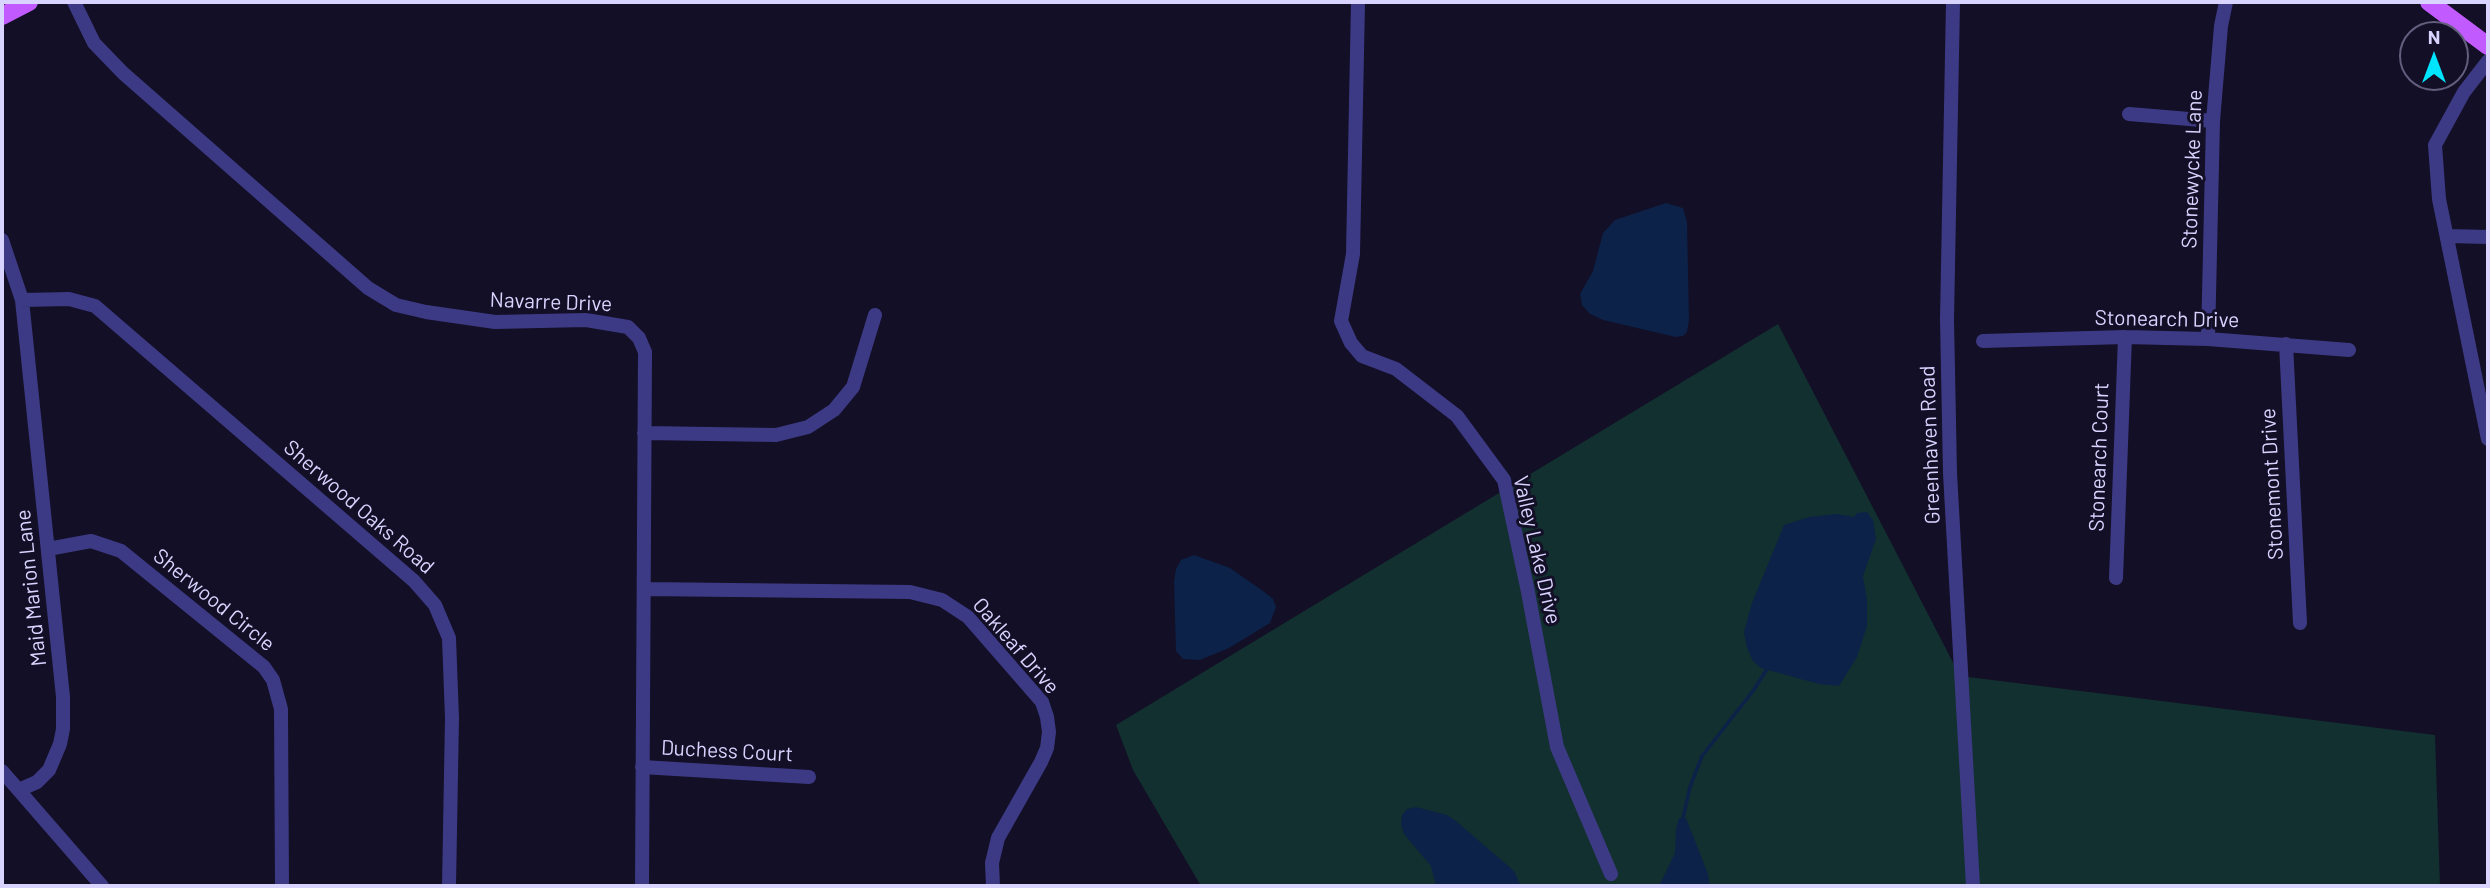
<!DOCTYPE html>
<html>
<head>
<meta charset="utf-8">
<style>
	body { margin:0 }
	#map { position:relative; width:2490px; height:888px; overflow:hidden; background:#130f26; font-family:Barlow,sans-serif }
	canvas { display:block }
	.frame { position:absolute; inset:0; border:4px solid #d9d4ff; pointer-events:none }
	.north { position:absolute; left:2399px; top:21px; width:70px; height:70px; box-sizing:border-box; background:#130f26; border:2px solid #625e7d; border-radius:50%; rotate:0deg; font-size:19px; font-weight:700; line-height:28px; text-align:center; color:#d9d4ff }
	.north::after { content:''; display:block; margin:auto; width:24px; height:32px; background:#00e5ff; clip-path:polygon(50% 0,100% 100%,50% 72%,0 100%) }
</style>
</head>
<body>
<div id="map">
<canvas width="2490" height="888"></canvas>
<div class="frame"></div>
<div class="north">N</div>
</div>
<script>
const ctx = document.querySelector('canvas').getContext('2d');
ctx.lineJoin = 'round';
function fillPath(path, color) { ctx.fillStyle = color; ctx.fill(path, 'evenodd'); }
const toPath = rows => new Path2D(rows.map(r => 'M' + r).join(''));
function strokePath(path, color, width, dash) { ctx.strokeStyle = color; ctx.lineWidth = width; ctx.lineCap = dash ? 'butt' : 'round'; ctx.setLineDash(dash || []); ctx.stroke(path); }
function drawText(font, color, halo, rows, align = 'center') {
  ctx.font = font + ' Barlow,sans-serif'; ctx.lineWidth = 6; ctx.setLineDash([]); ctx.textBaseline = 'middle'; ctx.strokeStyle = halo; ctx.fillStyle = color; for (const [text, x, y, turn = 0] of rows) {
    ctx.save(); ctx.translate(x, y); ctx.rotate((+turn || 0) * Math.PI / 180); ctx.textAlign = isNaN(turn) ? turn : align; if (halo) ctx.strokeText(text, 0, 0); ctx.fillText(text, 0, 0); ctx.restore();
  }
}
fillPath(toPath([
	[1778,324,1960,676,2435,735,2440,886,1201,886,1133,770,1116,725]
]), '#12302f');
fillPath(toPath([
	[1666,203,1683,208,1687,222,1689,320,1687,332,1683,336,1676,337,1603,320,1590,314,1582,305,1580,294,1593,271,1603,233,1615,220],
	[1867,512,1873,520,1876,539,1863,576,1867,600,1867,626,1857,657,1839,686,1819,684,1761,668,1753,661,1747,648,1744,632,1752,603,1784,525,1809,517,1837,514,1854,517,1857,513],
	[1194,555,1230,568,1263,591,1273,599,1276,607,1270,623,1229,648,1200,660,1183,659,1176,651,1174,582,1176,569,1181,560],
	[1416,807,1447,815,1456,821,1514,871,1521,886,1436,886,1431,866,1404,834,1401,824,1402,815,1407,809],
	[1679,818,1686,818,1708,874,1710,886,1659,886,1675,853,1676,829]
]), '#0c2248');
strokePath(toPath([
	[1683,818,1690,787,1702,756,1753,691,1767,669]
]), '#0c2248', 3.5);
strokePath(toPath([
	[74,2,94,43,123,73,368,288,396,305,426,312,495,322,586,320,628,327,639,338,645,352,642,886],
	[1358,2,1353,254,1341,321,1351,343,1362,356,1396,369,1457,416,1504,480,1527,587,1557,747,1611,874],
	[1953,2,1947,319,1950,473,1973,886],
	[2488,61,2464,92,2435,145,2439,199,2488,439],
	[2129,114,2213,121],
	[2448,236,2488,237],
	[2,240,22,300,63,697,63,729,60,744,49,770,37,782,19,790],
	[22,300,69,299,95,306,414,581,435,605,449,638,452,718,449,886],
	[2208,339,2213,121,2221,26,2226,2],
	[1983,341,2125,337,2208,339,2349,350],
	[2286,344,2300,623],
	[644,433,776,435,808,427,834,410,853,387,875,315],
	[48,549,91,541,121,551,264,667,273,680,281,709,282,886],
	[2116,578,2125,337],
	[644,589,910,592,942,600,968,617,1042,702,1047,717,1049,732,1047,748,1041,762,998,838,992,863,993,886],
	[642,767,809,777],
	[2,771,102,886]
]), '#3d3a85', 14);
strokePath(toPath([
	[2429,2,2488,46],
	[2,16,29,2]
]), '#c25bff', 18);
drawText('21px', '#d9d4ff', '#130f26', [
	["Stonewycke Lane",2192,169,-88],
	["Navarre Drive",551,302,2],
	["Stonearch Drive",2167,319,1],
	["Greenhaven Road",1930,445,-92],
	["Stonearch Court",2099,457,-88],
	["Stonemont Drive",2272,484,-93],
	["Sherwood Oaks Road",359,507,41],
	["Valley Lake Drive",1537,550,77],
	["Maid Marion Lane",31,588,-96],
	["Sherwood Circle",214,600,39],
	["Oakleaf Drive",1016,646,49],
	["Duchess Court",727,751,3]
]);
</script>
</body>
</html>
